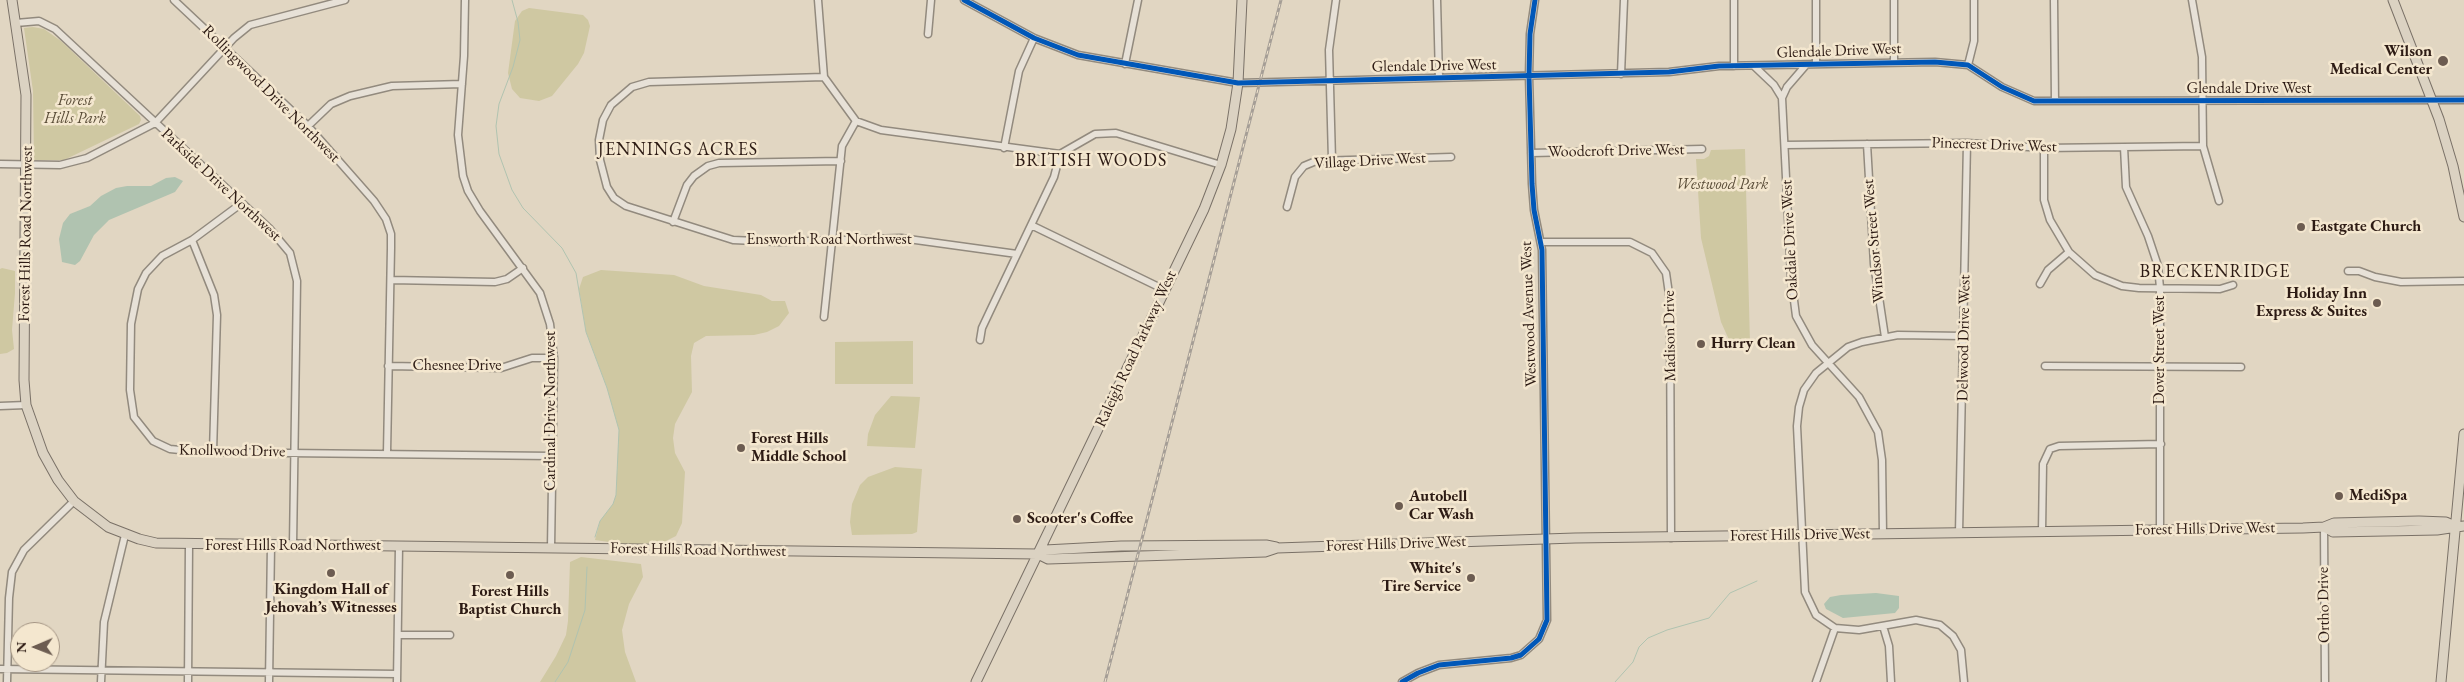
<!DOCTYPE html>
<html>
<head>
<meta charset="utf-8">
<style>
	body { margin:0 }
	#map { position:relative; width:2464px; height:682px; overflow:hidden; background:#e1d6c2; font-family:"EB Garamond",serif }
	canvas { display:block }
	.north { position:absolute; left:10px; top:622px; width:50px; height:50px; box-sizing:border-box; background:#f4e7cf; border:1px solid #a49584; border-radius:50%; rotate:269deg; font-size:14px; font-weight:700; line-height:20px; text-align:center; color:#2d1b14 }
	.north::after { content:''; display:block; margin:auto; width:18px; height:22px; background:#6c5c51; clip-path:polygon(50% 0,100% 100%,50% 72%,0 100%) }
</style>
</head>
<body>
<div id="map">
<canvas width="2464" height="682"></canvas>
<div class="north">N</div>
</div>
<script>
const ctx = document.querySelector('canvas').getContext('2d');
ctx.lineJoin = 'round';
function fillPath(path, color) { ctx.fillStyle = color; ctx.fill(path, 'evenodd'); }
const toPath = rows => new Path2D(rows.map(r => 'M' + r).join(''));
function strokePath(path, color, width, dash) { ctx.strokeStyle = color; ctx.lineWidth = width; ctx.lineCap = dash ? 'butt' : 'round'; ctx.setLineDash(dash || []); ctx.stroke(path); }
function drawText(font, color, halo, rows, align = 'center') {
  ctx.font = font + ' "EB Garamond",serif'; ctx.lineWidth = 5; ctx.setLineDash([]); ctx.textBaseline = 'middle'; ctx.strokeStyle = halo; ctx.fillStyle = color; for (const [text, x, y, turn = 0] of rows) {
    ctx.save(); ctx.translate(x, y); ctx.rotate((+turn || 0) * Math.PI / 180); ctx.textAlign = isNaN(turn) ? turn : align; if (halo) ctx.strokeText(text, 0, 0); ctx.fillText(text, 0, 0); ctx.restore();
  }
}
fillPath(toPath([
	[529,8,583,15,588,20,590,26,584,53,578,64,552,96,539,101,520,98,512,89,508,73,515,21,522,11],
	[33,27,44,29,61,41,140,116,141,120,139,124,64,160,34,160,33,91,24,28],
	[1745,149,1750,344,1747,348,1737,348,1730,342,1721,322,1701,238,1696,159,1704,159,1709,156,1711,150],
	[2,268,15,271,15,293,12,330,14,349,7,353,0,354,0,269],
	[601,270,674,275,704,286,761,295,772,301,785,301,789,313,779,326,767,332,754,335,706,336,694,343,691,356,692,392,675,424,673,438,675,453,685,472,682,523,676,536,664,542,630,545,595,540,600,521,613,504,616,495,619,430,607,388,586,332,579,289,583,277],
	[913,341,913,384,835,384,835,342],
	[891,396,920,397,915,448,867,446,868,434,875,415],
	[895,467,922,469,917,532,912,534,852,535,850,522,852,504,860,485,868,477],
	[581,557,641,564,643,577,629,604,622,630,625,652,636,682,540,682,556,656,566,635,568,621,570,562]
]), '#cfc8a2');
fillPath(toPath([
	[175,177,183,181,175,192,109,220,94,235,80,261,75,265,62,262,59,239,63,223,70,214,90,206,101,196,116,188,127,186,151,186,166,178],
	[1876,593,1899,596,1899,608,1895,613,1843,618,1826,609,1824,604,1830,597,1841,595]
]), '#b0c3b0');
strokePath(toPath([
	[512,0,518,22,520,40,513,67,499,104,496,126,499,154,512,190,523,208,562,248,576,273,586,332,607,388,619,430,616,495,613,504,600,521,595,537],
	[555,682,568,662,585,610,587,567],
	[1615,682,1633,662,1639,647,1648,638,1667,630,1709,618,1730,593,1757,581]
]), '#b0c3b0', 1);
const minor = toPath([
	[174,0,308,126,374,201,386,219,391,234,391,248,387,453],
	[465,0,464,56,458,135,463,176,468,191,480,211,540,293,550,324,554,358,551,548],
	[818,0,824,77,856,121,842,146,824,317],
	[964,0,1034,38,1078,55,1238,83,1669,72,1719,66,1935,62,1968,65,2002,87,2034,101,2464,100],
	[1437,0,1439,78],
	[2054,0,2055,101],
	[2192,0,2202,57,2203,146,2219,201],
	[16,23,39,21,55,29,269,228,290,253,297,281,293,545],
	[928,34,931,0],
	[1894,62,1894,0],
	[1125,64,1138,0],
	[1816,64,1816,0],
	[1968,65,1974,41,1974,0],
	[1734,66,1734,0],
	[1754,66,1774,85,1782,98,1791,277,1796,316,1812,345,1859,397,1878,432,1882,460,1883,534],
	[1621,74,1624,0],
	[824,77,649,82,632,87,611,105,603,120,599,140,600,160,607,187,614,198,626,206,733,240,779,242,901,238,1017,254],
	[1782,98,1787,87,1806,65],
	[856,121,881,130,1060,154,1095,134,1116,133,1221,165],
	[308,126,331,104,350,96,392,86,462,84],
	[1867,144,1874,264,1885,337],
	[1785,145,1967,143,2044,148,2203,146],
	[2124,147,2126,187,2148,236,2158,266,2160,288,2160,529],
	[1004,148,1019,71,1034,38],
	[2044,148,2044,200,2050,220,2069,252,2095,275,2122,286,2139,288,2220,289,2233,285],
	[1531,153,1702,149],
	[1332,160,1329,50,1336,0],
	[0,164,60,165,87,158,155,123,234,38,250,25,345,0],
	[242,203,192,240,162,256,146,273,138,289,131,324,130,390,134,417,153,441,170,449,199,452,552,456],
	[1287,207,1295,177,1304,166,1316,161,1451,157],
	[673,222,687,185,694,176,708,166,719,163,841,161],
	[1031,225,1165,290],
	[192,240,214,295,217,315,213,452],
	[1541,242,1630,242,1652,253,1666,273,1670,301,1671,538],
	[2348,271,2359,271,2375,277,2401,282,2464,281],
	[391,280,495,282,507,279,523,268],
	[2040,284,2048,270,2069,252],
	[1963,336,1898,335,1862,342,1848,347,1816,373,1804,390,1799,407,1797,426,1805,592,1816,615,1835,628,1859,630,1916,620,1940,625,1953,636,1961,650,1964,682],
	[980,340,982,328,990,311,1054,177,1060,154],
	[388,366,501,368,532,358,554,358],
	[2045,366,2241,367],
	[0,406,26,405],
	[2324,527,2325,682],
	[2042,532,2043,464,2050,449,2059,446,2161,444],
	[1959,533,1967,143],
	[1883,626,1889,646,1891,682],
	[398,635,450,635],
	[0,669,397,674],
	[7,682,9,598,12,572,24,550,74,501],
	[101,682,104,622,125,535],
	[188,682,189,545],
	[269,682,271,545],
	[397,682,399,546],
	[1402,682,1418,673,1439,665,1511,658,1521,655,1539,639,1547,620,1542,250,1534,210,1532,184,1529,76,1530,34,1535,0],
	[1816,682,1835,628]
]);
const major = toPath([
	[12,0,26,95,24,380,26,405,43,453,58,480,74,501,108,527,139,539,156,543,1038,554,1048,559,1265,552,1277,548,1575,538,2303,528,2324,527,2334,523,2419,521,2446,522,2455,526],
	[2393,0,2439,119,2453,166,2464,217],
	[2324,527,2333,532,2437,530,2464,526],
	[1038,554,1045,550,1121,546,1266,545,1276,547],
	[976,682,1204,209,1221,165,1231,129,1238,83,1242,0],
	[2441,682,2464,434]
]);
strokePath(minor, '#928a7e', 9);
strokePath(major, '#7a7167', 11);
strokePath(minor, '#e7e1d7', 6);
strokePath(major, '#dbd2c2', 9);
const rail = toPath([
	[1105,682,1281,0]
]);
strokePath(rail, '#a59e96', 3);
strokePath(rail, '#f4e7cf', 1, [4]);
strokePath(toPath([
	[964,0,1034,38,1078,55,1238,83,1669,72,1719,66,1935,62,1968,65,2002,87,2034,101,2464,100],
	[1402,682,1418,673,1439,665,1511,658,1521,655,1539,639,1547,620,1542,250,1534,210,1532,184,1529,76,1530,34,1535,0]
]), '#0057b8', 5);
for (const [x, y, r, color] of [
	[2443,61,6,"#6c5c51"],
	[2301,227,5,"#6c5c51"],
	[2377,303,5,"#6c5c51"],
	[1701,344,5,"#6c5c51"],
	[741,448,5,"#6c5c51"],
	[2339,496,5,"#6c5c51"],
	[1399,506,5,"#6c5c51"],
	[1017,519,5,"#6c5c51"],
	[331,573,5,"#6c5c51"],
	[510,575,5,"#6c5c51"],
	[1471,578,5,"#6c5c51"]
]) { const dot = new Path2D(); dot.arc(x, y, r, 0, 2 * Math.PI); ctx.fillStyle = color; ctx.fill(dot); strokePath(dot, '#f4e7cf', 2); }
drawText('16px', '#2d1b14', '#f4e7cf', [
	["Glendale Drive West",1839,51,-2],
	["Glendale Drive West",1434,66,-1],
	["Glendale Drive West",2249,89],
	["Rollingwood Drive Northwest",271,94,45],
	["Pinecrest Drive West",1994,145,2],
	["Woodcroft Drive West",1616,151,-1],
	["Village Drive West",1370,161,-3],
	["Parkside Drive Northwest",221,185,43],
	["Forest Hills Road Northwest",26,234,-89],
	["Ensworth Road Northwest",829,240],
	["Oakdale Drive West",1790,240,-93],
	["Windsor Street West",1874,241,-95],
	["Westwood Avenue West",1529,314,-92],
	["Madison Drive",1670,336,-91],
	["Delwood Drive West",1964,338,-89],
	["Raleigh Road Parkway West",1136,349,-65],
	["Dover Street West",2160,350,-90],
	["Chesnee Drive",457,366],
	["Cardinal Drive Northwest",551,411,-90],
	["Knollwood Drive",232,451,1],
	["Forest Hills Drive West",2205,529,-1],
	["Forest Hills Drive West",1800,535,-1],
	["Forest Hills Drive West",1396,544,-2],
	["Forest Hills Road Northwest",293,546],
	["Forest Hills Road Northwest",698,550,1],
	["Ortho Drive",2324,605,-91]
]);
drawText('bold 16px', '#2d1b14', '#f4e7cf', [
	["Wilson",2432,52,"right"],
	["Medical Center",2432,70,"right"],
	["Eastgate Church",2311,227],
	["Holiday Inn",2367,294,"right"],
	["Express & Suites",2367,312,"right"],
	["Hurry Clean",1711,344],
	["Forest Hills",751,439],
	["Middle School",751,457],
	["MediSpa",2349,496],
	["Autobell",1409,497],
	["Car Wash",1409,515],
	["Scooter's Coffee",1027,519],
	["White's",1461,569,"right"],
	["Tire Service",1461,587,"right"],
	["Kingdom Hall of",331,590,"center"],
	["Jehovah’s Witnesses",331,608,"center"],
	["Forest Hills",510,592,"center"],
	["Baptist Church",510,610,"center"]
], 'left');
drawText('italic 16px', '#594c37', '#f4e7cf', [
	["Forest",75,101],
	["Hills Park",75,119],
	["Westwood Park",1722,185]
]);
ctx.letterSpacing = '1px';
drawText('18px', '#2d1b14', '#f4e7cf', [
	["JENNINGS ACRES",678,150],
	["BRITISH WOODS",1091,161],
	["BRECKENRIDGE",2215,272]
]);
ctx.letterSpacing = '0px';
</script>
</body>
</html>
